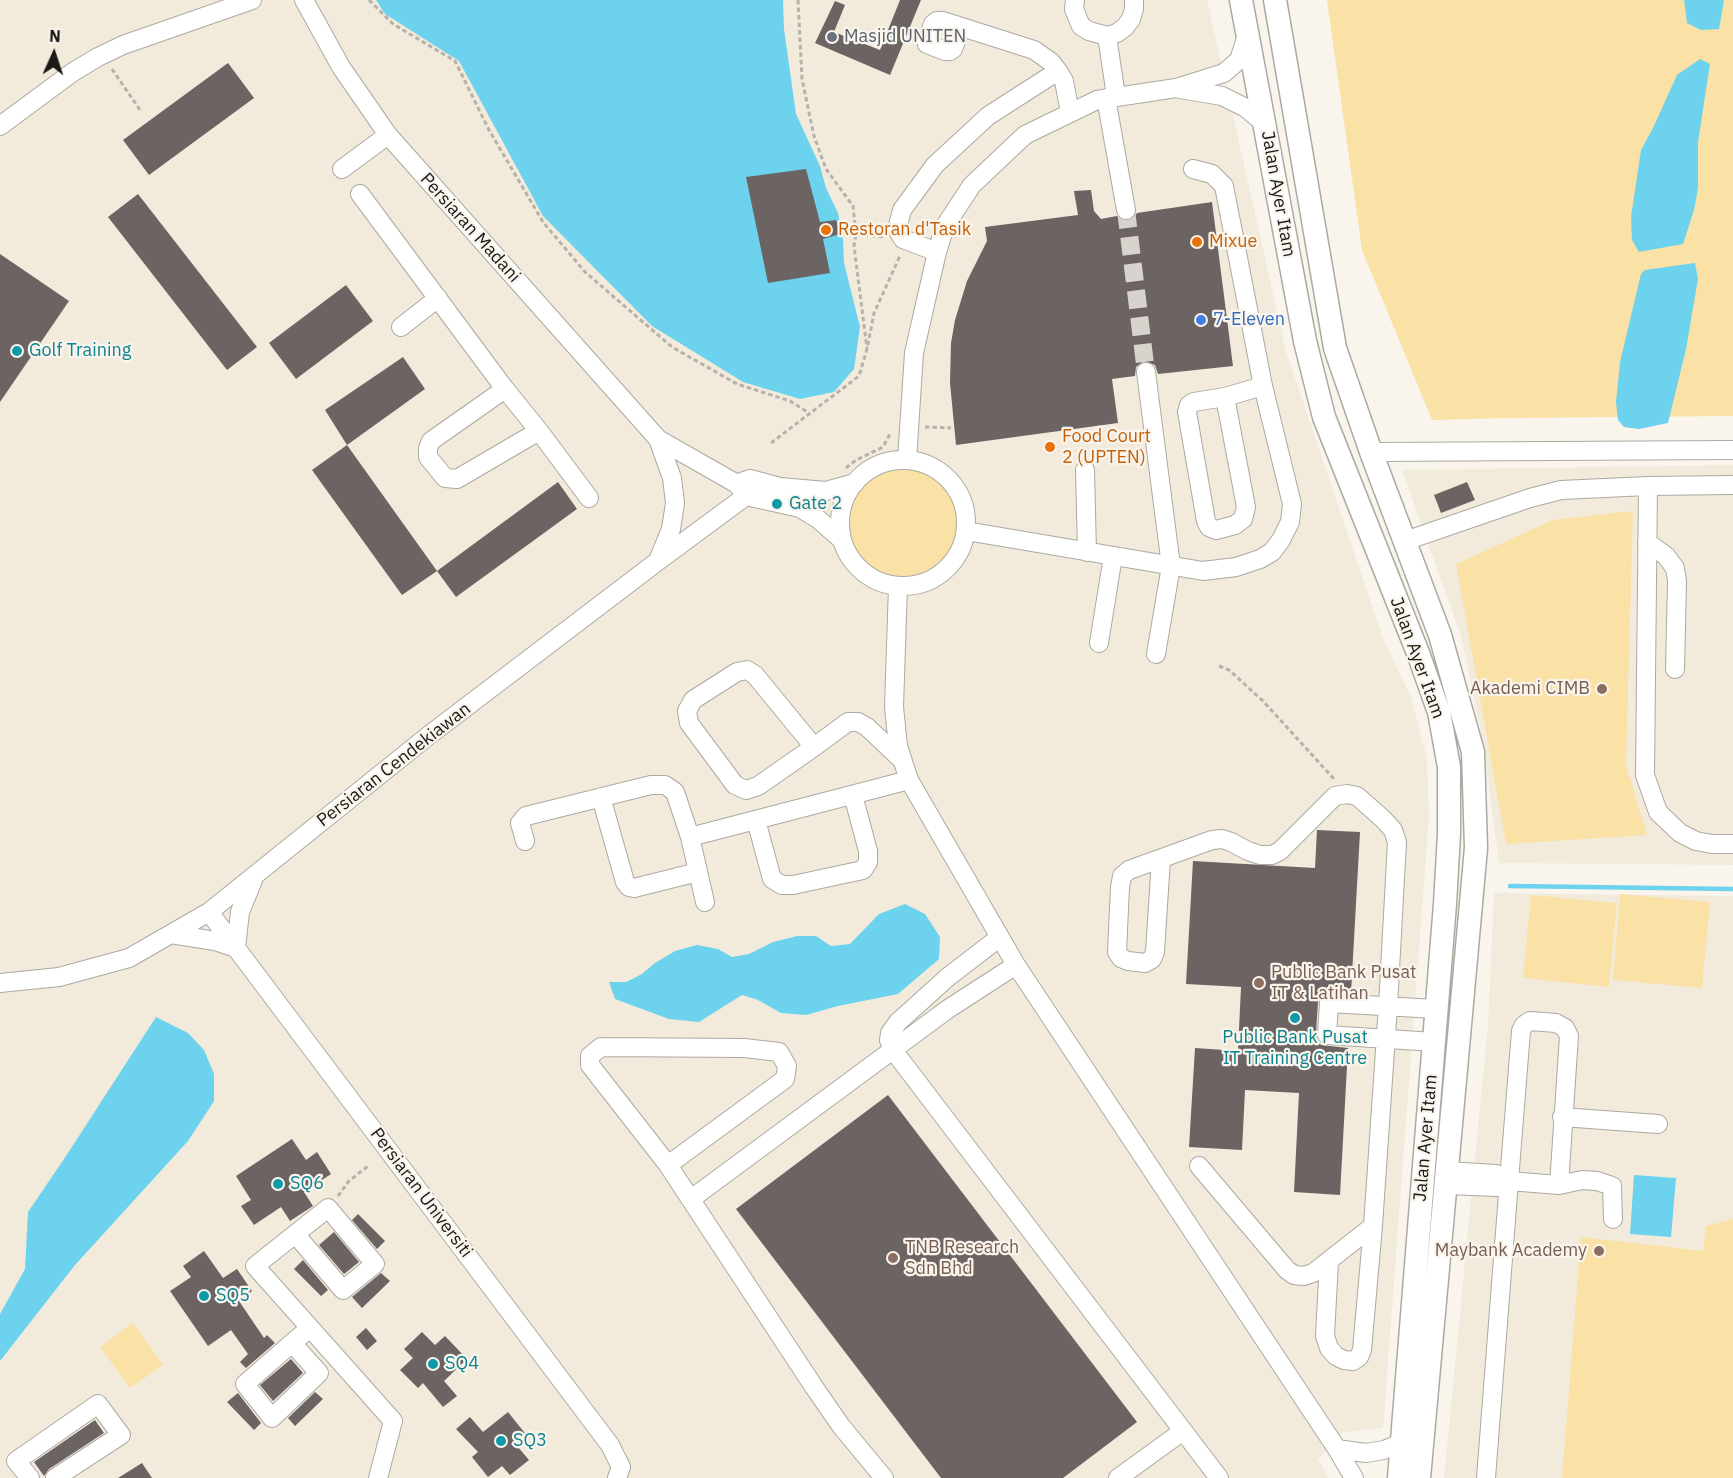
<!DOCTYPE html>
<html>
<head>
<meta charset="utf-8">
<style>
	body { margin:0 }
	#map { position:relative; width:1733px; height:1478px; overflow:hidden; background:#f9f5ed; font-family:"IBM Plex Sans",sans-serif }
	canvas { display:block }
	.north { position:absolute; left:24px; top:24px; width:60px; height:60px; -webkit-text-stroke:4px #f9f5ed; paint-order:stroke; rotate:3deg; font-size:16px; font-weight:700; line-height:24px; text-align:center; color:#1a1916 }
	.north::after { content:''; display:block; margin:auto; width:21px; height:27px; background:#1a1916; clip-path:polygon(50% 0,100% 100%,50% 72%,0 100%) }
</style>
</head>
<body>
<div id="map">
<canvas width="1733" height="1478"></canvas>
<div class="north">N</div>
</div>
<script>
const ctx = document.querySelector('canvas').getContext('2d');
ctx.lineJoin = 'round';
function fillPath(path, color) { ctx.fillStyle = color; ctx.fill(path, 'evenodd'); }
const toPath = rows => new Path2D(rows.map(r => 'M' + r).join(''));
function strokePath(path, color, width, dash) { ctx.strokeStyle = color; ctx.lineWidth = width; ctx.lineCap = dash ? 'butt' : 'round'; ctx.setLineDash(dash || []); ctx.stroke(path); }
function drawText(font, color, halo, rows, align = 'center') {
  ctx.font = font + ' "IBM Plex Sans",sans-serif'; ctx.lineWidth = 4.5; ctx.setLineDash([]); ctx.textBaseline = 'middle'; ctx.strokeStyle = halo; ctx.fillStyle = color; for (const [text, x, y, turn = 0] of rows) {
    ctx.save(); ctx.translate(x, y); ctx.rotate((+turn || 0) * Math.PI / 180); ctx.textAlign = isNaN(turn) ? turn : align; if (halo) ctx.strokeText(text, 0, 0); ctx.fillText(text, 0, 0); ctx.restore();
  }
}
fillPath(toPath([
	[0,0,1207,0,1286,351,1384,641,1411,697,1427,758,1429,816,1383,1428,1344,1432,1318,1459,1329,1478,0,1478],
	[1733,465,1733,865,1499,863,1483,742,1461,636,1402,470],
	[1494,893,1733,896,1733,1478,1444,1478,1488,1024]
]), '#f2ebdc');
fillPath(toPath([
	[1327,0,1733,0,1733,416,1508,418,1432,420,1362,250],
	'849 522a54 54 0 1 1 108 0a54 54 0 1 1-108 0Z',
	[1633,511,1626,765,1647,835,1506,844,1456,564,1553,520],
	[1620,894,1710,902,1702,988,1613,980],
	[1531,895,1617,903,1609,987,1523,978],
	[1733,1219,1733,1478,1562,1478,1581,1237,1703,1251,1706,1226],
	[133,1323,163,1365,130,1388,100,1347]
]), '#fae1a6');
fillPath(toPath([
	[376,0,783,0,784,29,796,114,820,166,826,188,838,213,843,239,844,263,860,327,854,369,834,392,800,399,743,382,652,326,543,216,459,61,385,14],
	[1684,0,1724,0,1719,29,1701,30,1687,23],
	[1700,59,1710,64,1698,142,1698,188,1694,210,1683,244,1639,252,1632,240,1631,217,1641,150,1653,128,1677,75],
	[1695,263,1698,279,1686,349,1668,423,1639,429,1624,427,1618,420,1616,402,1620,362,1641,274,1645,270],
	[905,904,925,914,940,937,939,959,898,994,838,1006,806,1015,781,1013,758,1000,742,995,699,1022,669,1019,615,999,609,982,626,982,642,974,655,963,675,951,697,945,718,949,732,957,749,954,773,942,797,936,816,936,831,946,850,944,879,914],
	[156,1017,188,1033,204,1050,214,1074,214,1101,188,1141,75,1265,0,1361,0,1314,25,1269,28,1212,66,1156],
	[1634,1175,1676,1178,1671,1237,1630,1234]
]), '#6cd2ed');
strokePath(toPath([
	[1510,886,1733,889]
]), '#6cd2ed', 4.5);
fillPath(toPath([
	[900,0,921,0,890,75,815,43,835,1,845,5,834,32,880,50],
	[228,63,254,98,149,175,123,140],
	[806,169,820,222,836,220,840,234,823,239,830,273,768,283,746,177],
	[1091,190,1094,211,1101,219,1117,216,1122,220,1127,221,1133,219,1137,213,1212,202,1233,366,1158,374,1155,365,1144,361,1136,367,1135,376,1112,379,1118,423,956,445,950,383,951,343,955,320,967,281,987,241,985,227,1078,215,1074,191],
	[138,194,257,347,227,370,108,217],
	[0,254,69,301,0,402],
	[346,285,373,321,296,379,269,343],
	[403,357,425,389,347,445,325,410],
	[347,445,437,571,402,595,312,470],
	[558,482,577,509,456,597,437,571],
	[1467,482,1475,500,1441,513,1434,495],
	[1317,830,1360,832,1351,993,1329,992,1320,996,1318,1002,1316,1034,1317,1040,1321,1045,1348,1048,1340,1195,1294,1192,1299,1093,1245,1090,1242,1150,1189,1147,1195,1048,1238,1051,1241,987,1186,984,1193,861,1315,868],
	[888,1095,1137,1422,1063,1478,941,1478,736,1209],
	[292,1139,306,1160,317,1152,331,1174,304,1192,313,1206,290,1221,281,1207,254,1225,241,1206,251,1200,236,1176],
	[358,1214,385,1241,377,1249,352,1220],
	[334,1232,359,1262,344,1274,319,1245],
	[204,1251,223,1278,237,1269,252,1291,239,1301,264,1338,267,1335,275,1343,246,1368,240,1362,248,1354,231,1330,208,1346,170,1291,191,1277,183,1266],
	[303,1260,328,1290,321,1296,294,1269],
	[381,1273,390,1281,362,1308,352,1297],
	[366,1328,377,1341,367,1350,356,1337],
	[422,1332,435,1345,445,1336,467,1359,444,1381,457,1396,443,1407,423,1383,418,1388,400,1370,413,1358,404,1349],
	[291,1359,303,1373,273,1401,260,1385],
	[315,1392,323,1399,295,1426,288,1418],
	[238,1393,261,1423,254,1430,227,1402],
	[508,1412,528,1437,517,1446,529,1460,510,1475,502,1466,488,1477,472,1457,478,1452,456,1429,470,1417,483,1432],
	[95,1420,104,1433,49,1469,44,1476,34,1462],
	[142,1463,152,1478,118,1478]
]), '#6c6363');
strokePath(toPath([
	[1126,210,1146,372]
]), '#d8d4cd', 18, [18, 9]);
const minor = toPath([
	[304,0,341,67,388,135,658,439,737,484,746,496,800,508,818,519,842,540],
	[1075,0,1074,9,1081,26,1089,31,1107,36,1117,33,1125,27,1131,19,1134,9,1134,0],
	[961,28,953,49,950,51,945,51,927,44,927,40,933,24,937,21,943,21,1034,50,1051,62,1058,71],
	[1107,36,1116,96],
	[1180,89,1222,96,1246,108,1265,124],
	[1106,98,1126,210],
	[0,126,73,72,98,57,123,45,252,0],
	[342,169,388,135],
	[360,194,505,389,539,431,589,498],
	[937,252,903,239,897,229,902,210,935,165,988,116,1058,71,1064,81,1070,113],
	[401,327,438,298],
	[1146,372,1171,566,1156,654],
	[505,389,431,441,428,448,428,457,445,478,457,479,539,431],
	[1225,397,1246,507,1243,519,1235,525,1216,530,1209,527,1206,521,1187,412,1189,405,1194,402,1225,397,1263,386],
	[1371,452,1733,450],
	[907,460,914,353,937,252,945,226,972,185,1025,135,1097,100,1176,88,1224,73,1239,60,1247,35],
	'840 523a63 63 0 1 1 126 0a63 63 0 1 1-126 0Z',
	[1085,470,1087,552],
	[739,483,750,479,780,487,826,491,855,483],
	[1648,486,1645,775,1658,812,1680,833,1696,841,1712,844,1733,844],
	[966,531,1203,571,1236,567,1260,559,1272,552,1281,540,1290,522,1292,504,1263,386,1224,186,1212,174,1193,169],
	[1405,541,1530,498,1561,490,1648,486,1733,485],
	[1647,542,1666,556,1675,568,1677,581,1675,669],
	[658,561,671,529,675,503,672,478,658,439],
	[898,586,894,707,898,746,909,780,1016,965,1337,1449,1354,1478],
	[1099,643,1113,556],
	[814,747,755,675,747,670,737,672,693,700,687,711,689,723,735,785,746,790,758,786,814,747,848,722,858,722,867,727,902,760],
	[601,797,625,882,629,887,634,888,698,872],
	[756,820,772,879,782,885,793,885,863,870,868,862,868,851,853,795],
	[690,837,705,902],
	[525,841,520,823,526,816,651,785,665,785,675,792,690,837,909,780],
	[1161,859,1155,952,1152,959,1145,963,1128,961,1121,958,1117,952,1120,887,1122,876,1129,870,1212,840,1222,839,1231,842,1248,851,1260,855,1272,855,1280,851,1335,796,1347,794,1357,796,1383,819,1393,830,1397,842,1388,1006,1373,1226,1362,1350,1359,1357,1353,1361,1344,1360,1336,1356,1329,1348,1325,1336,1329,1261],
	[209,912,610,1445,621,1467,617,1478],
	[171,934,215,941,236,948],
	[1000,937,948,977,898,1022,890,1033,889,1040,893,1050,1219,1478],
	[236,948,240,912,253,880],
	[0,983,59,977,129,958,209,912,428,736,658,561,746,496,750,479],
	[1434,1042,1327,1035,1329,1003,1436,1009],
	[601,1047,744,1048,779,1052,787,1066,785,1079,668,1165,590,1065,590,1056,601,1047],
	[1562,1117,1658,1124],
	[668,1165,814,1387,841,1426,884,1478],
	[1199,1166,1287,1270,1294,1275,1304,1276,1313,1273,1373,1226],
	[1447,1171,1496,1174,1509,1181],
	[1446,1185,1497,1187,1509,1181],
	[1559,1185,1582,1180,1597,1181,1612,1186,1613,1219],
	[691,1199,948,1009,1016,965],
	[296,1235,343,1290,375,1264,328,1208,255,1266,393,1421,378,1478],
	[292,1343,319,1373,272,1418,245,1384,292,1343,310,1328],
	[1337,1449,1366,1453,1384,1450,1401,1443],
	[30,1478,16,1461,98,1404,121,1435,55,1478],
	[1118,1478,1183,1431],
	[1486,1478,1509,1181,1559,1185,1569,1036,1565,1028,1556,1023,1530,1021,1524,1025,1521,1031,1509,1181]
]);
const major = toPath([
	[1241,0,1305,341,1324,417,1418,653,1439,712,1449,767,1449,834,1445,904,1399,1478],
	[1275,0,1335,348,1371,452,1440,635,1473,752,1476,848,1419,1478]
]);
strokePath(minor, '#aca9a1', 20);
strokePath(major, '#aca9a1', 25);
strokePath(toPath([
	[369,0,393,24,455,61,489,130,543,222,585,272,672,347,737,384,790,401,809,413],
	[798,0,802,79,814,136,826,169,853,206,856,234,854,246,867,349],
	[112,69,140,110],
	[856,234,884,237],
	[925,427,951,428],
	[771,443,859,376,867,349,874,313,900,256],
	[846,468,856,460,883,447,891,432],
	[1219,666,1229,670,1263,701,1334,779],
	[338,1196,349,1181,368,1166]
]), '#b5b2ab', 3, [4.5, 3]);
strokePath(minor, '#fff', 18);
strokePath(major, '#fff', 22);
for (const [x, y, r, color] of [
	[832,37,6,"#6b7280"],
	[826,230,6,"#e8710a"],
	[1197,242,6,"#e8710a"],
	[1201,320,6,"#3f7fe0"],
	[17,351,6,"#0f9aa8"],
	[1050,447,6,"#e8710a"],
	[777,504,6,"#0f9aa8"],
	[1602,689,6,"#8d6e63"],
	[1259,983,6,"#8d6e63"],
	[1295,1018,6,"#0f9aa8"],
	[278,1184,6,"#0f9aa8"],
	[1599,1251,6,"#8d6e63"],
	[893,1258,6,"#8d6e63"],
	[204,1296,6,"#0f9aa8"],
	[433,1364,6,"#0f9aa8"],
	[501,1441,6,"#0f9aa8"]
]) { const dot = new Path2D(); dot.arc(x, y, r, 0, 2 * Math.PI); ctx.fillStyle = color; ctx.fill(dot); strokePath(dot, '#f9f5ed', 2); }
drawText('18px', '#5b616d', '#f9f5ed', [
	["Masjid UNITEN",844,37]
], 'left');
drawText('18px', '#1a1916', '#f9f5ed', [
	["Jalan Ayer Itam",1278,194,80],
	["Persiaran Madani",470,228,48],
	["Jalan Ayer Itam",1417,658,70],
	["Persiaran Cendekiawan",394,765,-38],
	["Jalan Ayer Itam",1426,1138,-85],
	["Persiaran Universiti",421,1193,53]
]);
drawText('18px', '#c56008', '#f9f5ed', [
	["Restoran d'Tasik",838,230],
	["Mixue",1209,242],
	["Food Court",1062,437],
	["2 (UPTEN)",1062,458]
], 'left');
drawText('18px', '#366cbe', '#f9f5ed', [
	["7-Eleven",1213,320]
], 'left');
drawText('18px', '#0d838f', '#f9f5ed', [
	["Golf Training",29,351],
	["Gate 2",789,504],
	["Public Bank Pusat",1295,1038,"center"],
	["IT Training Centre",1295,1059,"center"],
	["SQ6",290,1184],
	["SQ5",216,1296],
	["SQ4",445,1364],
	["SQ3",513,1441]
], 'left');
drawText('18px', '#785e54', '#f9f5ed', [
	["Akademi CIMB",1590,689],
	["Public Bank Pusat",1271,973,"left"],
	["IT & Latihan",1271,994,"left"],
	["TNB Research",905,1248,"left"],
	["Sdn Bhd",905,1269,"left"],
	["Maybank Academy",1587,1251]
], 'right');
</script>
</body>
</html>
